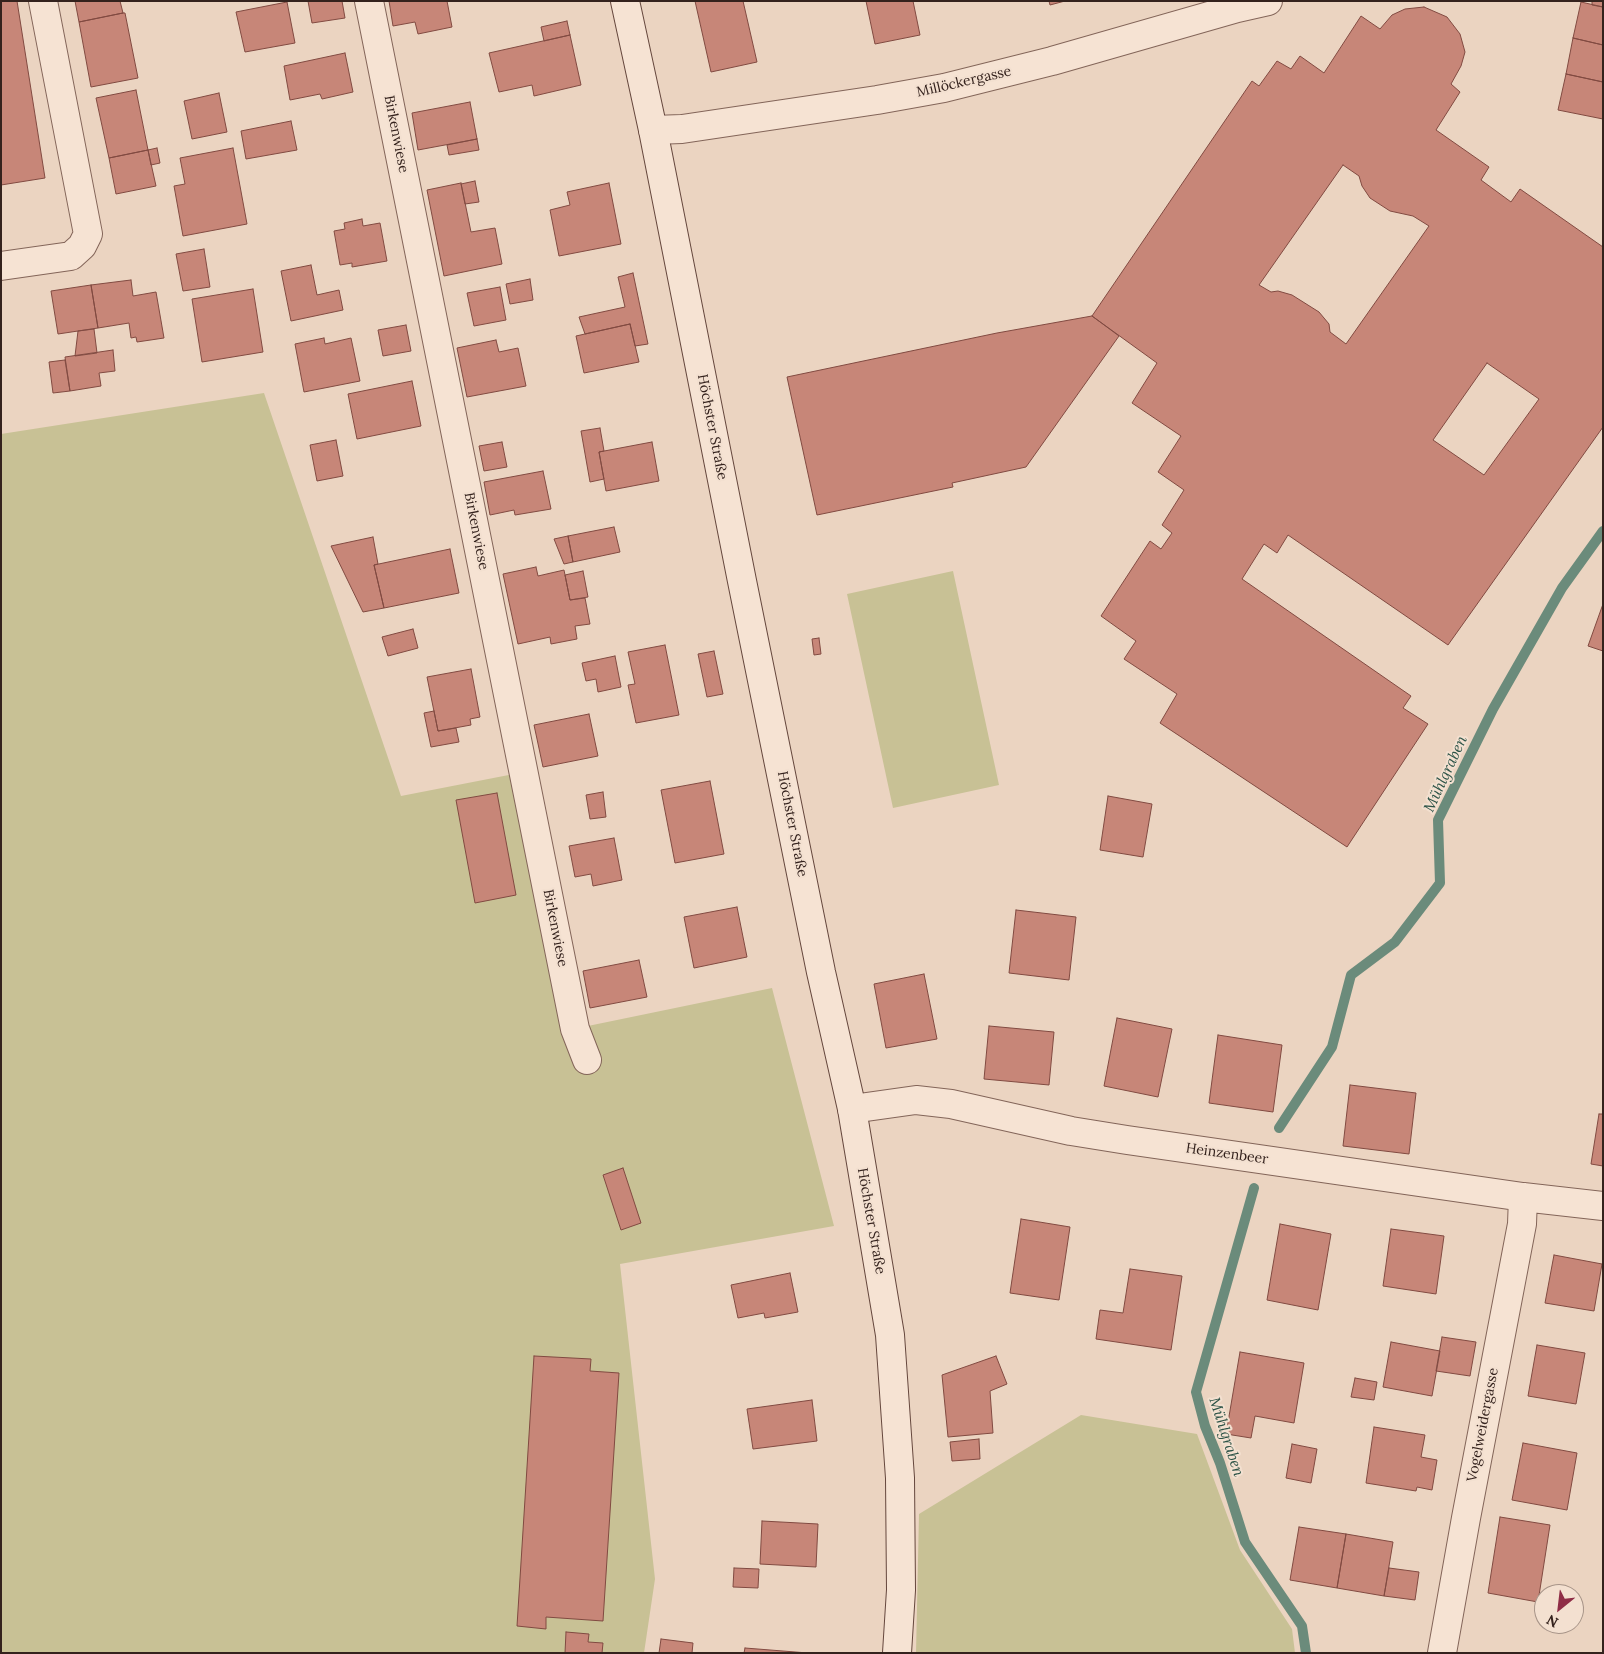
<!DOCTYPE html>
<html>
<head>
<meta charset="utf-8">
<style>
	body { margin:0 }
	#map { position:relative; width:1604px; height:1654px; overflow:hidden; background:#ebd4c1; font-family:Lora,serif }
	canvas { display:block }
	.frame { position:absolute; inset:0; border:2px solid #34221d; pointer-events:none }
	.north { position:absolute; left:1534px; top:1584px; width:50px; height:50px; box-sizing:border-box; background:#f3e0d0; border:1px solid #a79488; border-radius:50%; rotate:209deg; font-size:14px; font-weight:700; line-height:20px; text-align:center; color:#34221d }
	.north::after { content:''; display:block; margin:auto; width:18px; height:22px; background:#8f2d46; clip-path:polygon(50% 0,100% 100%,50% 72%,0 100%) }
</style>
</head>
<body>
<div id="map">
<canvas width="1604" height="1654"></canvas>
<div class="frame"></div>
<div class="north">N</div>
</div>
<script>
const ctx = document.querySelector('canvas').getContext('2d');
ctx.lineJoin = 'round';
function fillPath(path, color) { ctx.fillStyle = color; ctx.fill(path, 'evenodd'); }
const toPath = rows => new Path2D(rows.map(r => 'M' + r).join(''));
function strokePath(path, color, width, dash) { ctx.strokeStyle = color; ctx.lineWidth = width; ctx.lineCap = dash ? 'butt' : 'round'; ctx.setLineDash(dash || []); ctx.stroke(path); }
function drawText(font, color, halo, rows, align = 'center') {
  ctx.font = font + ' Lora,serif'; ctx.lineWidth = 4; ctx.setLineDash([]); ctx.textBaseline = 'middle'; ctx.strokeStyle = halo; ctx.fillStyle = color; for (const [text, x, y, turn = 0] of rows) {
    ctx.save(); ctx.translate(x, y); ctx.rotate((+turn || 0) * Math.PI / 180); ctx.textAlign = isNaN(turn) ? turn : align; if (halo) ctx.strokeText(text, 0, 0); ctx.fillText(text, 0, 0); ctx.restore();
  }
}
fillPath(toPath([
	[264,393,401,796,519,773,583,1027,772,988,834,1226,620,1264,655,1579,644,1653,1,1653,1,434],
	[953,571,999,785,893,808,847,594],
	[1081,1415,1197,1434,1240,1550,1292,1629,1295,1653,916,1653,919,1514]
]), '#c8c195');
strokePath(toPath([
	[1279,1128,1332,1047,1351,975,1395,942,1440,883,1438,820,1493,709,1562,588,1603,531],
	[1254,1188,1196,1392,1205,1426,1220,1463,1245,1542,1302,1626,1306,1653]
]), '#6b8b7b', 10);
const building = toPath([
	[1,1,17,1,45,178,1,185,1,1],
	[75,1,120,1,123,13,79,22,75,1],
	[308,1,342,1,345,18,312,23,308,1],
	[389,1,447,1,452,27,418,34,415,22,393,26,389,1],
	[695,1,743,1,757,62,711,72,695,1],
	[866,1,913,1,920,35,875,44,866,1],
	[1049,1,1065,1,1050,5,1049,1],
	[1592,1,1603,1,1603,7,1592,5,1592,1],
	[287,2,295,43,245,52,236,12,287,2],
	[1581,2,1603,7,1603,45,1573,38,1581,2],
	[1424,7,1447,17,1460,34,1465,52,1461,66,1451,84,1460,92,1436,130,1489,167,1481,180,1511,202,1520,189,1603,247,1603,427,1448,645,1288,535,1277,553,1264,544,1242,579,1411,696,1403,708,1428,724,1347,847,1160,723,1177,694,1124,659,1136,641,1101,616,1150,541,1161,549,1172,533,1162,525,1184,490,1158,472,1181,436,1132,403,1157,363,1092,316,1252,81,1259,86,1277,61,1291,69,1300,56,1324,73,1361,16,1380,29,1392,15,1405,9,1424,7],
	[1343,165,1359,176,1362,186,1370,198,1390,211,1413,216,1429,226,1346,344,1330,332,1329,324,1319,312,1292,295,1278,291,1271,292,1259,285,1343,165],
	[1487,363,1539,399,1484,475,1433,440,1487,363],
	[123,13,125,13,138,78,91,87,79,22,123,13],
	[567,21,570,35,544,41,541,27,567,21],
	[570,35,581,85,534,96,532,85,499,92,489,53,570,35],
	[1573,38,1603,45,1603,82,1566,74,1573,38],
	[345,53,353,92,322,99,320,94,290,100,284,66,345,53],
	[1566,74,1603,82,1603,119,1558,110,1566,74],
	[136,90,148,150,109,158,96,98,136,90],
	[219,93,227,132,192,139,184,101,219,93],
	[470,102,477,139,418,150,412,113,470,102],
	[291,121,297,150,246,159,241,131,291,121],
	[477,139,479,150,449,155,447,145,477,139],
	[157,148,160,163,151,165,148,150,157,148],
	[233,148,247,224,183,236,174,186,185,184,180,158,233,148],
	[148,150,156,186,116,194,109,158,148,150],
	[475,181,479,202,465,204,461,184,475,181],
	[461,183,471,232,495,228,502,264,444,276,427,190,461,183],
	[609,183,621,244,559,256,550,210,570,205,567,192,609,183],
	[362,219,363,226,380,223,387,261,352,267,352,263,340,265,334,231,345,229,344,223,362,219],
	[204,249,210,287,183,291,176,254,204,249],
	[311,265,317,295,339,290,343,310,291,321,281,271,311,265],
	[633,273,648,344,635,346,630,324,585,334,579,317,625,307,618,277,633,273],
	[530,279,533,300,510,304,506,284,530,279],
	[131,280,133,296,156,292,164,338,137,342,136,337,131,338,129,323,98,328,91,285,131,280],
	[91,285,98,328,58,334,51,291,91,285],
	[500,287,506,320,474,326,467,293,500,287],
	[253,289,263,352,202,362,192,299,253,289],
	[1092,316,1119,336,1026,467,952,483,953,487,817,515,787,377,997,333,1092,316],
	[630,324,639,362,584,373,576,336,630,324],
	[406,325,411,351,383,356,378,330,406,325],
	[94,329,97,353,75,356,78,331,94,329],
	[324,338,325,344,351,338,360,381,304,392,295,344,324,338],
	[496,340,499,352,518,348,526,386,467,397,457,348,496,340],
	[113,350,115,371,99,373,101,386,70,391,65,357,113,350],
	[65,360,70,391,53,393,49,362,65,360],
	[412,381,421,426,357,439,348,394,412,381],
	[600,428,604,451,599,452,604,479,590,482,581,431,600,428],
	[336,440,343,476,317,481,310,445,336,440],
	[502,442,507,467,484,471,479,446,502,442],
	[652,442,659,481,606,491,599,452,652,442],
	[543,471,551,509,515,515,514,510,490,515,484,482,543,471],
	[614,527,620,552,573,562,568,536,614,527],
	[568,536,573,562,564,564,554,539,568,536],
	[373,537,378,564,374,565,384,608,363,612,331,546,373,537],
	[450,549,459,593,384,608,374,565,450,549],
	[536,567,538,576,564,570,570,600,585,598,590,624,575,626,577,639,551,644,550,637,518,644,503,574,536,567],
	[583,571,588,597,570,600,565,575,583,571],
	[1603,604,1603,651,1588,646,1603,604],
	[413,629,418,648,388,656,382,637,413,629],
	[819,638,821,654,814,655,812,639,819,638],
	[665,645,679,715,636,723,628,685,635,684,628,652,665,645],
	[714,651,723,694,707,697,698,654,714,651],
	[615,656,621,687,598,692,596,679,586,681,582,663,615,656],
	[471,669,480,717,470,719,471,725,438,731,427,677,471,669],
	[434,711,438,731,456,728,459,742,431,747,424,713,434,711],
	[589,714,598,756,543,767,534,725,589,714],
	[710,781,724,854,675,863,661,790,710,781],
	[603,792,606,817,590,819,586,795,603,792],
	[497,793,516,895,475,903,456,800,497,793],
	[1108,796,1152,804,1143,857,1100,850,1108,796],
	[614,838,622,880,593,886,591,874,575,877,569,846,614,838],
	[737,907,747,957,694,968,684,917,737,907],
	[1016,910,1076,917,1069,980,1009,973,1016,910],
	[639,960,647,997,590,1008,583,971,639,960],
	[924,974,937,1039,886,1048,874,984,924,974],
	[1117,1018,1172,1029,1158,1097,1104,1086,1117,1018],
	[989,1026,1054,1032,1049,1085,984,1079,989,1026],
	[1218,1035,1282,1045,1273,1112,1209,1103,1218,1035],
	[1350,1085,1416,1093,1409,1154,1343,1146,1350,1085],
	[1599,1114,1603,1114,1603,1166,1591,1164,1599,1114],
	[623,1168,641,1223,621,1230,603,1175,623,1168],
	[1021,1219,1070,1227,1059,1300,1010,1293,1021,1219],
	[1280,1224,1331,1234,1318,1310,1267,1300,1280,1224],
	[1391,1229,1444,1236,1436,1294,1383,1286,1391,1229],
	[1554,1255,1602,1264,1594,1311,1545,1303,1554,1255],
	[1130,1269,1182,1276,1171,1350,1096,1339,1100,1310,1123,1313,1130,1269],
	[790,1273,798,1312,765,1318,764,1313,738,1318,731,1285,790,1273],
	[1442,1337,1476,1342,1470,1376,1436,1371,1442,1337],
	[1391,1342,1440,1351,1432,1396,1383,1387,1391,1342],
	[1537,1345,1585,1353,1576,1404,1528,1396,1537,1345],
	[1240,1352,1304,1363,1294,1423,1255,1416,1251,1438,1226,1434,1240,1352],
	[534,1356,591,1359,590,1371,619,1373,603,1621,546,1617,546,1629,517,1626,534,1356],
	[996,1356,1007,1384,990,1391,993,1433,948,1437,942,1375,996,1356],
	[1355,1378,1377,1382,1374,1400,1351,1397,1355,1378],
	[812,1400,817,1441,753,1449,747,1409,812,1400],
	[1374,1427,1425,1435,1421,1457,1437,1460,1432,1490,1417,1487,1416,1491,1366,1483,1374,1427],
	[979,1439,980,1459,952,1461,950,1442,979,1439],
	[1523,1443,1577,1453,1567,1510,1512,1500,1523,1443],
	[1292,1444,1317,1449,1311,1483,1286,1478,1292,1444],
	[1500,1517,1550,1525,1538,1602,1488,1593,1500,1517],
	[762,1521,818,1524,816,1567,760,1564,762,1521],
	[1299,1527,1346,1534,1337,1588,1290,1580,1299,1527],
	[1346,1534,1393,1542,1384,1596,1337,1588,1346,1534],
	[734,1568,759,1569,758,1588,733,1587,734,1568],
	[1389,1568,1419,1572,1415,1600,1384,1596,1389,1568],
	[566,1632,589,1634,588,1642,603,1643,602,1653,565,1653,566,1632],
	[661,1639,693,1643,692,1653,659,1653,661,1639],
	[745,1648,808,1653,744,1653,745,1648]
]);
fillPath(building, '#c78678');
strokePath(building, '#814a41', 1);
const street = toPath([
	[369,1,575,1029,587,1060],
	[653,130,682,129,877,100,944,88,1052,61,1237,8,1268,1],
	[1,266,71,256,82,246,88,234,43,1],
	[852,1109,916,1100,951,1104,1071,1131,1127,1140,1523,1197,1603,1206],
	[1442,1653,1466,1518,1522,1224,1523,1197]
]);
const secondary = toPath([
	[625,1,653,130,742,581,821,972,852,1109,890,1335,900,1478,901,1590,897,1653]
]);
strokePath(street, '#836559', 30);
strokePath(secondary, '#65473d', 30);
strokePath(street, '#f6e3d3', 28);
strokePath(secondary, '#f6e3d3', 28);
drawText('14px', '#34221d', '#f3e0d0', [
	["Millöckergasse",964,82,-13],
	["Birkenwiese",396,134,79],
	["Höchster Straße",712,427,79],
	["Birkenwiese",476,531,79],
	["Höchster Straße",792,824,79],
	["Birkenwiese",555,928,79],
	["Heinzenbeer",1227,1154,8],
	["Höchster Straße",871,1221,80],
	["Vogelweidergasse",1483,1425,-79]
]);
drawText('italic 15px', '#2d5347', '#f3e0d0', [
	["Mühlgraben",1446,774,-65],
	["Mühlgraben",1226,1437,72]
]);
</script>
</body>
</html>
